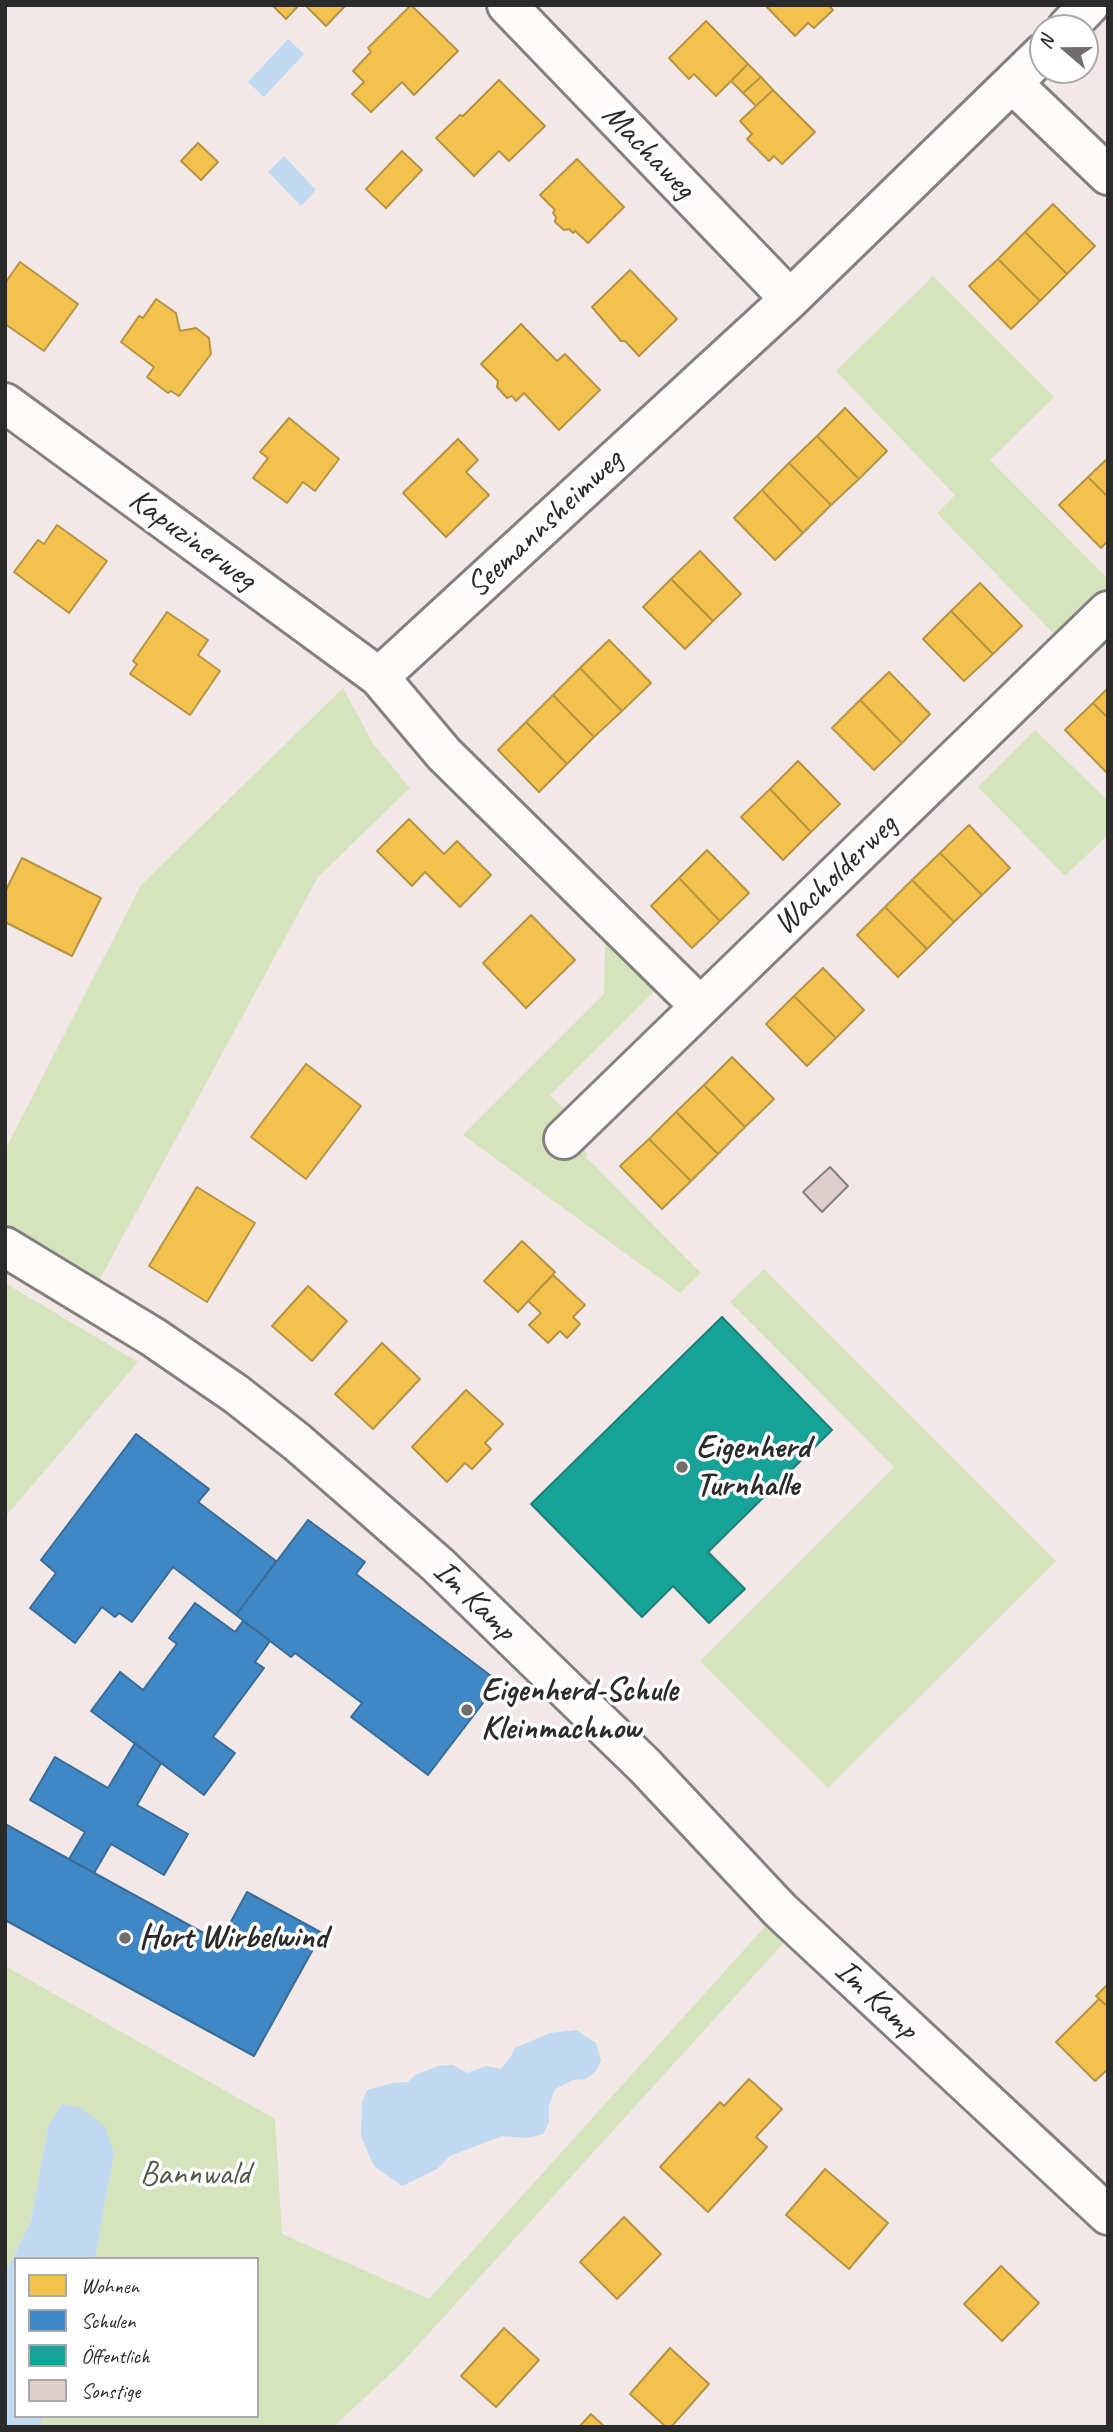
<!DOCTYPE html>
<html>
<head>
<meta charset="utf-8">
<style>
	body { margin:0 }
	#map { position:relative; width:1113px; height:2432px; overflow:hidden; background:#f2e8e7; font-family:Caveat,sans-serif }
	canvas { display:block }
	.frame { position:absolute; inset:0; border:7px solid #2b2b2b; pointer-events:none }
	.legend { position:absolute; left:14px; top:2257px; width:245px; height:161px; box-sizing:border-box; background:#fff; border:2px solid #aaa; margin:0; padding:9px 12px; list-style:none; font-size:21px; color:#2b2b2b }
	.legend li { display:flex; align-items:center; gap:14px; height:35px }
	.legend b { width:35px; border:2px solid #aaa }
	.north { position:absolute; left:1029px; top:14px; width:70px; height:70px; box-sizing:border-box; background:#fff; border:2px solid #aaa; border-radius:50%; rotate:290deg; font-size:19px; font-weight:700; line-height:28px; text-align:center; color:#2b2b2b }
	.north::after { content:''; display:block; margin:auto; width:24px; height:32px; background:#716d6d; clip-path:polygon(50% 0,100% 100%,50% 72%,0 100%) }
</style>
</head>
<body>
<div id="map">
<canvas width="1113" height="2432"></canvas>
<div class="frame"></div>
<ul class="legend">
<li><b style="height:19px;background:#f2c14e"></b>Wohnen</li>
<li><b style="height:19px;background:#3f88c5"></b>Schulen</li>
<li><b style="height:19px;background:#17a398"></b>Öffentlich</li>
<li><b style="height:19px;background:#dececd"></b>Sonstige</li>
</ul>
<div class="north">N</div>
</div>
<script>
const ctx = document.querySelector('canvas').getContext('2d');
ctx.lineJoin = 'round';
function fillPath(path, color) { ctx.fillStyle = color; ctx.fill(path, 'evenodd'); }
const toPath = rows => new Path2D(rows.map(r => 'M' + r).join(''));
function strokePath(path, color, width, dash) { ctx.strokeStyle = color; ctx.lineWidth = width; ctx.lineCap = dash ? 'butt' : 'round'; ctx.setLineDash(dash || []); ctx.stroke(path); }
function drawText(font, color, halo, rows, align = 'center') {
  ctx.font = font + ' Caveat,sans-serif'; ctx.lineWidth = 7; ctx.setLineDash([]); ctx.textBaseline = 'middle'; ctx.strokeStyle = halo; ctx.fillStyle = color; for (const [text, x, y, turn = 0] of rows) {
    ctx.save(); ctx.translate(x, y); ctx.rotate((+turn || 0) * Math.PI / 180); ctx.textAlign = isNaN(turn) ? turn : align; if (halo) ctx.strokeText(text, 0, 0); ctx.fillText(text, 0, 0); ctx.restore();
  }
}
fillPath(toPath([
	[933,276,1054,397,990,460,1108,579,1108,587,1057,637,937,513,955,495,836,371],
	[343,688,374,745,410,788,318,877,100,1279,5,1223,5,1150,141,885],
	[1035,730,1108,801,1108,835,1065,876,978,787],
	[605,940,655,991,550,1095,570,1115,559,1125,588,1154,586,1157,701,1273,680,1293,463,1135,604,994],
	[764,1269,1056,1561,828,1788,700,1661,894,1467,730,1302],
	[5,1283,138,1362,5,1517],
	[780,1910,799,1926,400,2365,333,2427,39,2427,44,2416,257,2416,257,2259,95,2259,114,2153,48,2127,31,2221,5,2274,5,1966,275,2119,282,2234,429,2299]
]), '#d6e4bd');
fillPath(toPath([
	[288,39,304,54,264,97,248,82],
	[284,156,316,190,301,206,268,172],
	[576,2030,596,2043,601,2061,596,2071,586,2079,573,2080,555,2089,549,2106,549,2122,543,2134,527,2138,502,2136,450,2156,437,2169,402,2186,374,2166,361,2136,362,2102,367,2090,393,2083,408,2082,415,2075,438,2066,453,2065,467,2073,486,2066,501,2069,510,2058,515,2048,550,2033],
	[62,2104,82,2108,105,2127,114,2153,95,2259,16,2259,16,2416,44,2416,39,2427,5,2427,5,2274,31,2221,48,2127]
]), '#c1daf2');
const homes = toPath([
	[272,5,299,5,286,19,272,5],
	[305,5,346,5,326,26,305,5],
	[411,5,458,51,414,95,402,82,371,112,352,94,364,82,353,71,371,52,368,48,411,5],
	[765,5,828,5,833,10,814,28,808,23,795,36,765,5],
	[706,21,748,64,716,96,694,74,689,79,669,58,706,21],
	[748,64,761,77,743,93,731,81,748,64],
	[761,77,773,90,756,106,743,93,761,77],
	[499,80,545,126,509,161,499,151,474,176,436,138,460,115,463,116,499,80],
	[773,90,815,132,782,164,774,156,769,161,747,139,752,134,740,121,773,90],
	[198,143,218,162,201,180,181,161,198,143],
	[402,151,422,170,386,208,366,189,402,151],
	[577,159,624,207,588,243,575,231,573,233,569,229,564,230,555,222,556,217,553,213,555,210,540,195,577,159],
	[1053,204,1095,246,1067,274,1025,232,1053,204],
	[1025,232,1067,274,1040,301,998,259,1025,232],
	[998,259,1040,301,1011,329,969,286,998,259],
	[20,262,78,304,44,351,5,324,5,283,20,262],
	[630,270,677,319,639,356,625,341,621,341,592,307,630,270],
	[156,299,176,313,180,331,196,328,209,338,211,354,179,396,171,391,168,393,147,377,154,367,121,342,139,316,143,318,156,299],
	[521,324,557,361,565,354,600,390,559,430,524,393,516,401,512,396,507,398,497,387,498,381,481,364,521,324],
	[845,408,887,451,859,479,817,436,845,408],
	[289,418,339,459,315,491,303,482,287,503,253,478,268,458,260,452,289,418],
	[817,436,859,479,831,505,789,463,817,436],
	[458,439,478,460,466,472,489,495,446,537,403,493,458,439],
	[1108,458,1108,497,1088,477,1108,458],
	[789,463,831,505,803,533,762,490,789,463],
	[1088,477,1108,497,1108,541,1101,548,1059,505,1088,477],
	[762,490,803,533,775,560,734,518,762,490],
	[57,525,107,561,69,613,14,572,38,540,44,544,57,525],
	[700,551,741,594,713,621,671,579,700,551],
	[671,579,713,621,685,649,643,607,671,579],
	[980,583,1022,626,993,654,951,611,980,583],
	[951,611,993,654,964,681,923,639,951,611],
	[167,612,208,640,198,655,220,671,190,715,130,674,137,664,133,661,167,612],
	[609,640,651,683,622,711,580,668,609,640],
	[580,668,622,711,594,737,553,695,580,668],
	[889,672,930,714,902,743,860,700,889,672],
	[1108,688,1108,718,1093,703,1108,688],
	[553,695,594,737,567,764,526,722,553,695],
	[860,700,902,743,874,770,832,728,860,700],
	[1093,703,1108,718,1107,773,1065,730,1093,703],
	[526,722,567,764,539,792,498,750,526,722],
	[798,761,840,804,811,832,770,789,798,761],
	[770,789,811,832,783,860,741,817,770,789],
	[409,819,444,854,457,841,491,875,460,907,425,872,412,886,377,851,409,819],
	[969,825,1010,868,982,895,940,853,969,825],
	[707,850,749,893,720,921,679,878,707,850],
	[940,853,982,895,954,922,912,880,940,853],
	[22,858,101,898,72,956,5,922,5,892,22,858],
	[679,878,720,921,692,948,651,906,679,878],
	[912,880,954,922,927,949,885,907,912,880],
	[885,907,927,949,898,977,857,935,885,907],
	[531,915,575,960,526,1008,483,963,531,915],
	[823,968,864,1010,836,1038,794,996,823,968],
	[794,996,836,1038,807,1066,766,1024,794,996],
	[732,1057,774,1099,745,1127,704,1085,732,1057],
	[306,1064,361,1106,306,1179,251,1137,306,1064],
	[704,1085,745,1127,718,1154,676,1112,704,1085],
	[676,1112,718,1154,691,1181,649,1139,676,1112],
	[649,1139,691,1181,662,1209,620,1166,649,1139],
	[197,1187,255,1223,207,1302,149,1266,197,1187],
	[522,1241,555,1272,518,1312,484,1281,522,1241],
	[553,1275,585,1305,573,1317,580,1324,567,1338,560,1331,548,1343,529,1325,541,1313,528,1301,553,1275],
	[308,1286,347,1321,312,1361,272,1326,308,1286],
	[382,1343,420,1379,373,1429,335,1394,382,1343],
	[466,1390,503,1424,485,1443,491,1449,472,1469,465,1463,447,1482,412,1447,466,1390],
	[1108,1984,1108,2007,1096,1996,1108,1984],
	[1099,1999,1108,2007,1108,2069,1095,2081,1056,2042,1099,1999],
	[749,2079,782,2109,756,2137,767,2147,708,2212,660,2167,720,2102,724,2106,749,2079],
	[825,2169,888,2223,849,2269,786,2215,825,2169],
	[624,2217,661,2254,617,2299,580,2262,624,2217],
	[1001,2266,1039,2303,1002,2341,964,2304,1001,2266],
	[504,2328,539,2360,496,2407,461,2376,504,2328],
	[670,2348,709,2384,671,2427,666,2427,630,2394,670,2348],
	[591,2414,605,2427,579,2427,591,2414]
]);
fillPath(homes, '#f2c14e');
strokePath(homes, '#b69444', 2);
const schools = toPath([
	[136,1434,209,1489,198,1502,276,1561,236,1615,173,1567,132,1622,119,1613,115,1617,102,1607,75,1643,30,1608,56,1573,41,1560,136,1434],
	[308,1520,365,1562,356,1574,499,1682,428,1775,351,1717,362,1703,295,1653,291,1657,236,1615,308,1520],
	[195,1603,235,1632,243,1621,270,1641,255,1662,264,1668,213,1737,235,1753,204,1795,91,1711,120,1672,143,1690,177,1644,169,1638,195,1603],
	[135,1743,161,1763,137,1805,188,1834,164,1875,111,1844,94,1873,69,1859,85,1832,30,1800,55,1757,108,1788,135,1743],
	[5,1824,220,1942,247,1892,322,1933,254,2056,5,1920,5,1824]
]);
fillPath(schools, '#3f88c5');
strokePath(schools, '#396c97', 2);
const public = toPath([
	[722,1317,832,1430,708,1552,745,1589,709,1623,673,1586,642,1617,531,1504,722,1317]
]);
fillPath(public, '#17a398');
strokePath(public, '#1d7f77', 2);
const building = toPath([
	[830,1167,848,1186,822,1212,803,1192,830,1167]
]);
fillPath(building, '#dececd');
strokePath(building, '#858080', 2);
const street = toPath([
	[507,5,790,299],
	[1067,28,1089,5],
	[1013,84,1108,175],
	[5,403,379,677,444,754,700,1006],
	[379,677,790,299,1043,53],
	[564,1139,1108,611],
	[5,1247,153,1337,236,1394,297,1442,365,1501,438,1565,645,1766,780,1910,1108,2215]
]);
strokePath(street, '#858080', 44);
strokePath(street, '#fdfcfb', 38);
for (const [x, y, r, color] of [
	[682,1467,7,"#716d6d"],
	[467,1710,7,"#716d6d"],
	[125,1938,7,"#716d6d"]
]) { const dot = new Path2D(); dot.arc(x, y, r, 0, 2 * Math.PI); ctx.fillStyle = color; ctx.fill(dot); strokePath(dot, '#fff', 2.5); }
drawText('33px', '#2b2b2b', '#fff', [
	["Machaweg",648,152,46],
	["Seemannsheimweg",545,524,-43],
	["Kapuzinerweg",192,540,36],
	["Wacholderweg",836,875,-44],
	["Im Kamp",474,1601,44],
	["Im Kamp",876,2000,43]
]);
drawText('bold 33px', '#2b2b2b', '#fff', [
	["Eigenherd",696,1448],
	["Turnhalle",696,1486],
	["Eigenherd-Schule",481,1691],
	["Kleinmachnow",481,1729],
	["Hort Wirbelwind",139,1938]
], 'left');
drawText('33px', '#505847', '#fff', [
	["Bannwald",195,2175]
]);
</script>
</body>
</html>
